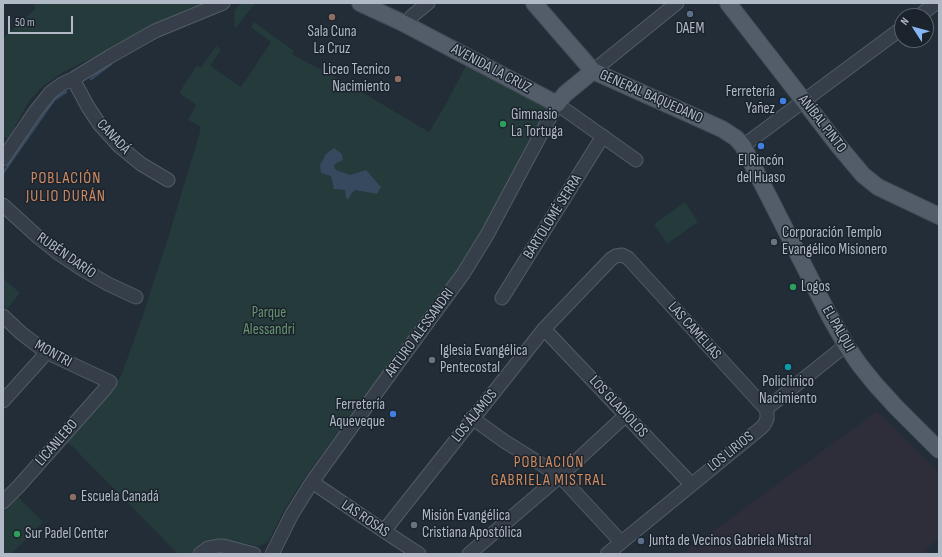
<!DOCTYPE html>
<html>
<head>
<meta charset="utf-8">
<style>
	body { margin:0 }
	#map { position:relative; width:942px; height:557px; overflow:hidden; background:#222d38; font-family:"Sofia Sans Condensed",sans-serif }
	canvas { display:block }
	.frame { position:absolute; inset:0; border:4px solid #b0b9c5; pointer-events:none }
	.north { position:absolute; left:894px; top:8px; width:40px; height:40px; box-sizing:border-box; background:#1b232d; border:1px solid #575f6a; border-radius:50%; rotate:306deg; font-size:11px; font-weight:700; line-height:16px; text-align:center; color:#b0b9c5 }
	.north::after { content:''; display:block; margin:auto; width:14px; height:18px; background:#87b6f4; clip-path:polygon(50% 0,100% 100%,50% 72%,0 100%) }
	.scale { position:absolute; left:8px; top:16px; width:65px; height:18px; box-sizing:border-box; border:2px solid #b0b9c5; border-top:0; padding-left:5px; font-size:12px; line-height:14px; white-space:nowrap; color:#b0b9c5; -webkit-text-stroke:3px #1b232d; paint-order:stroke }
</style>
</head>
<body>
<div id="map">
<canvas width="942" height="557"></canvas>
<div class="frame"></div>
<div class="north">N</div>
<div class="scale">50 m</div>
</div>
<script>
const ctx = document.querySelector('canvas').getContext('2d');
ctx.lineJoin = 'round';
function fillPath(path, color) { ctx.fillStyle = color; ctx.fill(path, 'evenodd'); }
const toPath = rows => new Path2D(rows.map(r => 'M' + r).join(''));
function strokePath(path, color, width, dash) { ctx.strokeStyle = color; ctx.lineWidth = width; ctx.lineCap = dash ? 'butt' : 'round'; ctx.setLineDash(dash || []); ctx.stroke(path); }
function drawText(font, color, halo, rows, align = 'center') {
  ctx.font = font + ' "Sofia Sans Condensed",sans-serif'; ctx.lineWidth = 3; ctx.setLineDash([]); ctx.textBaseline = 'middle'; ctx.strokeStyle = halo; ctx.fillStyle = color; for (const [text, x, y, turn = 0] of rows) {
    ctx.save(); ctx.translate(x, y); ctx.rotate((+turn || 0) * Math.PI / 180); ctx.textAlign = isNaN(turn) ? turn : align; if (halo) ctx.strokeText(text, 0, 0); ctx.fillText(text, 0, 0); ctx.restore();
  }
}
fillPath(toPath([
	[877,411,939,473,939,538,922,554,682,554]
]), '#2e2d3a');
fillPath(toPath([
	[33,3,206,3,63,72,42,87,29,101,8,139,3,136,3,38,36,8],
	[241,3,255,3,235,29,234,11],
	[254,22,294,51,292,54,353,87,429,132,447,102,468,62,545,106,545,109,500,201,481,233,455,274,390,365,330,443,303,480,284,510,269,540,266,543,262,545,258,546,217,539,208,541,200,545,193,551,192,554,178,554,67,441,121,376,142,318,169,235,200,132,200,126,188,120,196,105,179,93,197,65,201,68,216,46,221,50,210,66,241,87,271,42,251,27],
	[685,202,698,222,667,244,654,224],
	[3,278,20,293,7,309,3,303],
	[18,497,43,522,11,554,3,554,3,512]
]), '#253a3a');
fillPath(toPath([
	[334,148,342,154,343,160,336,163,334,166,336,170,350,175,366,170,381,187,377,194,355,190,351,194,349,199,346,198,345,190,334,189,331,176,321,173,320,165,326,154]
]), '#36495f');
strokePath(toPath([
	[91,79,111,64],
	[3,173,49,107,54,100,66,92]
]), '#36495f', 2.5);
const minor = toPath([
	[919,16,936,3],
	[407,25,412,16,428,3],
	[593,71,677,3],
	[73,79,88,107,100,125,119,146,141,164,168,180],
	[743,146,902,28],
	[3,159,35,112,51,92,62,84,73,79,109,57,155,31,223,3],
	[3,205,38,237,58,253,82,269,108,284,136,297],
	[502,298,603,136],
	[3,316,21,333,46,352,110,382,105,389,19,486,3,502],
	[544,329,691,484],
	[3,401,41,359,46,352],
	[766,409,846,345],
	[472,418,504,441,560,476,621,542],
	[312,482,384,531,419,554],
	[384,531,544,329,611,259,616,256,622,255,628,258,766,409,767,413,767,419,764,425,761,428,607,554],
	[200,554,208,548,218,546,223,546,254,554],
	[272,554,292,514,312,482,384,382,463,274,487,235,557,104,636,160],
	[469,554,560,476,626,415]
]);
const major = toPath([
	[360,3,401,22,557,104,565,94,593,71],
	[534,3,593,71,700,119,722,129,736,138,743,146,829,315,846,345,859,364,875,384,896,407,939,450],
	[728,3,804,101,837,144,863,175,878,187,939,216]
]);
strokePath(minor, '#535c66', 15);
strokePath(major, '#424a55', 18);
strokePath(minor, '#353e49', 13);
strokePath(major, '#535d69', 16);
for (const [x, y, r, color] of [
	[690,14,4,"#5c6f8a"],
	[332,17,4,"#8d6e63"],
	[398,79,4,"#8d6e63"],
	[783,101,4,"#3f7fe0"],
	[503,124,4,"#2e9e5b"],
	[761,146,4,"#3f7fe0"],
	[774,242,4,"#6b7280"],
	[793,287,4,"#2e9e5b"],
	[432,360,4,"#6b7280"],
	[788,367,4,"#0f9aa8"],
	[393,414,4,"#3f7fe0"],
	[73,497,4,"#8d6e63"],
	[414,525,4,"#6b7280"],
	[17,534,4,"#2e9e5b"],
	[641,541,4,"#5c6f8a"]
]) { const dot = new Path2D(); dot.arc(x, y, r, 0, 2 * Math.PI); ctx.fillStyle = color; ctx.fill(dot); strokePath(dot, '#1b232d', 1.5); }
drawText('15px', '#b0b9c5', '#1b232d', [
	["DAEM",690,29,"center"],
	["Sala Cuna",332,32,"center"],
	["La Cruz",332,49,"center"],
	["Liceo Tecnico",390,70,"right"],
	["Nacimiento",390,87,"right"],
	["Ferretería",775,92,"right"],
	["Yañez",775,109,"right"],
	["Gimnasio",511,115],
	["La Tortuga",511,132],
	["El Rincón",761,161,"center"],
	["del Huaso",761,178,"center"],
	["Corporación Templo",782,233],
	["Evangélico Misionero",782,250],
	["Logos",801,287],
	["Iglesia Evangélica",440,351],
	["Pentecostal",440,368],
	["Policlinico",788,382,"center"],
	["Nacimiento",788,399,"center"],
	["Ferretería",385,405,"right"],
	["Aqueveque",385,422,"right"],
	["Escuela Canadá",81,497],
	["Misión Evangélica",422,516],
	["Cristiana Apostólica",422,533],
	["Sur Padel Center",25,534],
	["Junta de Vecinos Gabriela Mistral",649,541]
], 'left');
drawText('15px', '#b0b9c5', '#1b232d', [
	["AVENIDA LA CRUZ",491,69,28],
	["GENERAL BAQUEDANO",651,97,24],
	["ANÍBAL PINTO",822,124,52],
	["CANADÁ",113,137,47],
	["BARTOLOMÉ SERRA",553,217,-58],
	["RUBÉN DARÍO",66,256,35],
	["EL PALQUI",838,329,60],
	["LAS CAMELIAS",694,331,48],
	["ARTURO ALESSANDRI",420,333,-54],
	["MONTRI",53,354,29],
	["LOS GLADIOLOS",618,407,47],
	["LOS ÁLAMOS",475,416,-51],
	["LICANLEBO",57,443,-49],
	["LOS LIRIOS",731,452,-39],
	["LAS ROSAS",365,519,34]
]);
drawText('15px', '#689570', '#1b232d', [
	["Parque",269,313],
	["Alessandri",269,330]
]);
ctx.letterSpacing = '1px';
drawText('16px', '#cf8b61', '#1b232d', [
	["POBLACIÓN",66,179],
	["JULIO DURÁN",66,197],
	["POBLACIÓN",549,463],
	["GABRIELA MISTRAL",549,481]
]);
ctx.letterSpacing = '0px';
</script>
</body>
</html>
